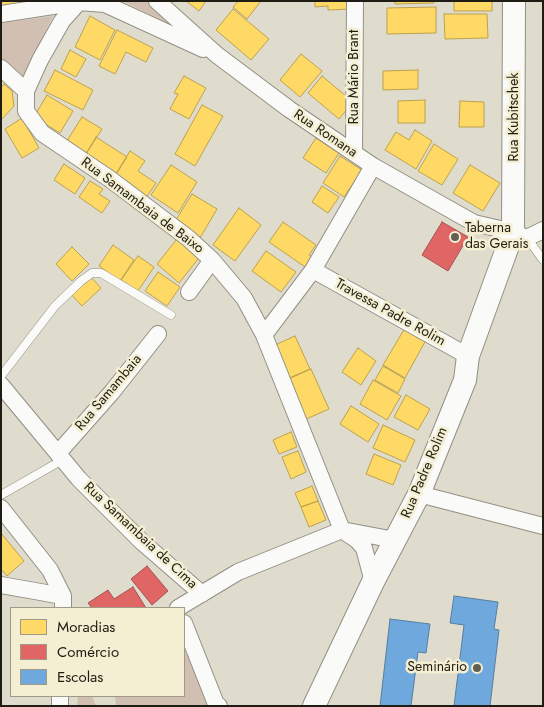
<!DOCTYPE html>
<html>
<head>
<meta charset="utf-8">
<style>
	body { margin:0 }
	#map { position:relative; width:544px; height:707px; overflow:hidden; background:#dfdccd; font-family:Jost,sans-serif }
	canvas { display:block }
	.frame { position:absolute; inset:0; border:2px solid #1f1d13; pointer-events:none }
	.legend { position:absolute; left:10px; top:607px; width:175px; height:90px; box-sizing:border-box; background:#f4eed2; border:1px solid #9f9a86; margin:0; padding:6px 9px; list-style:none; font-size:15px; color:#1f1d13 }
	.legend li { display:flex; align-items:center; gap:10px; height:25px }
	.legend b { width:25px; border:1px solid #9f9a86 }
</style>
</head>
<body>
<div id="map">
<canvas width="544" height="707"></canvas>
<div class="frame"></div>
<ul class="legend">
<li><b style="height:14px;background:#ffd966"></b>Moradias</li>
<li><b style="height:14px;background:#e06666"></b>Comércio</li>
<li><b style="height:14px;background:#6fa8dc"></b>Escolas</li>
</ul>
</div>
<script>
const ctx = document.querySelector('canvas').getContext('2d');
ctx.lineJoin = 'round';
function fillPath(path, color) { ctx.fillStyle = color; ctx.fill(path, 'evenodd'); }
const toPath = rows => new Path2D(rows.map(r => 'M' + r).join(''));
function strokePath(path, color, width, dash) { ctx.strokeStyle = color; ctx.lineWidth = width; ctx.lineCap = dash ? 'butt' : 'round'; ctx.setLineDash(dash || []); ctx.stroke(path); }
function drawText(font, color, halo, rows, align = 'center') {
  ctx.font = font + ' Jost,sans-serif'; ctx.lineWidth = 5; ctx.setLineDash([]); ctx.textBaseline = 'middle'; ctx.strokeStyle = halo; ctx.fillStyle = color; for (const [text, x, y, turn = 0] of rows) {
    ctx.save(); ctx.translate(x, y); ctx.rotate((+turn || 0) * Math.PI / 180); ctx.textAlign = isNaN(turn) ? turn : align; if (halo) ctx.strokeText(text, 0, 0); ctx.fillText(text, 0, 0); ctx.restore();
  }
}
fillPath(toPath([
	[122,1,150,1,191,34],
	[53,16,23,80,1,60,1,23],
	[184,648,209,706,116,706,115,696,184,696],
	[78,696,92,696,96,706,77,706]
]), '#d1c0b2');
const homes = toPath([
	[1,1,26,1,26,5,1,8,1,1],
	[186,1,206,1,199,11,186,1],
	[238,1,261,1,247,19,233,7,238,1],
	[315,1,349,1,350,9,328,10,328,6,315,7,315,1],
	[395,1,434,1,434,3,395,4,395,1],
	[454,1,492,1,492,11,454,11,454,1],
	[436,7,436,33,387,34,387,8,436,7],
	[233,9,269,39,251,60,216,30,233,9],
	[444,14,487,14,488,38,445,39,444,14],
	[90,16,115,30,100,60,75,47,90,16],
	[117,30,153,48,146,62,126,52,115,74,99,66,117,30],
	[70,50,86,59,76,77,61,69,70,50],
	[301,54,322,71,300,97,280,80,301,54],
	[55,70,93,90,83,110,44,91,55,70],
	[418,70,418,89,383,90,383,71,418,70],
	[184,76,206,88,189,119,170,109,178,94,174,93,184,76],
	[322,76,353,102,339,119,308,93,322,76],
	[4,84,12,91,14,106,1,120,1,88,4,84],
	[47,95,73,111,60,133,34,117,47,95],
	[425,100,425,123,398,123,398,101,425,100],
	[460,101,484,102,484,127,459,127,460,101],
	[202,105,223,116,195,166,175,154,202,105],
	[82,117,102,129,84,157,65,144,82,117],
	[22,118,39,148,22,158,5,129,22,118],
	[415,130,432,141,416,169,385,150,396,132,409,140,415,130],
	[96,137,127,157,115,176,84,157,96,137],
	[316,138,339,153,326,173,303,158,316,138],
	[434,144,458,159,442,185,418,171,434,144],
	[130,151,145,161,138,171,156,183,146,198,114,177,130,151],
	[340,156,362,170,344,197,323,183,340,156],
	[64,164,85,178,75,194,54,180,64,164],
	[171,165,197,182,178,213,151,195,171,165],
	[470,165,500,183,483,211,453,193,470,165],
	[90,181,103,189,99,194,110,201,102,213,79,197,90,181],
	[322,186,339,197,328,213,312,202,322,186],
	[192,194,217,209,200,238,174,223,192,194],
	[239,208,261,225,235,261,213,245,239,208],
	[283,222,316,245,309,255,315,259,308,269,269,242,283,222],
	[177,239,199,258,179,283,157,264,177,239],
	[113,245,134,260,120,281,99,266,113,245],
	[72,247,89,264,72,281,56,264,72,247],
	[266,251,296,272,281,292,252,271,266,251],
	[138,256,154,267,138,291,121,280,138,256],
	[158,272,180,287,167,306,145,291,158,272],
	[89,275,101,288,82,306,70,293,89,275],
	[405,328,426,340,405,378,383,365,405,328],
	[295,336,310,369,287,379,273,346,295,336],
	[358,348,376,361,361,385,342,372,358,348],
	[383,366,405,379,398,393,375,380,383,366],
	[311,369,329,409,304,420,286,380,311,369],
	[373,380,401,396,387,420,360,404,373,380],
	[406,395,430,409,418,430,394,417,406,395],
	[351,406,379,424,368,442,340,424,351,406],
	[383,425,415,440,405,462,373,448,383,425],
	[291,432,297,447,279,454,273,440,291,432],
	[298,451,306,472,291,479,282,457,298,451],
	[374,454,401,465,393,485,366,474,374,454],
	[312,486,318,501,301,507,295,493,312,486],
	[318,501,326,520,309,527,301,507,318,501],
	[1,533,24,561,7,576,1,569,1,533]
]);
fillPath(homes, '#ffd966');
strokePath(homes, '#bca14d', 1);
const shops = toPath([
	[442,222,468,237,448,271,422,255,442,222],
	[147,566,168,591,152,605,131,579,147,566],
	[133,587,146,608,92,608,88,603,108,590,114,599,133,587]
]);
fillPath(shops, '#e06666');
strokePath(shops, '#a6504d', 1);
const schools = toPath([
	[454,596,498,602,494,629,499,630,490,706,454,706,464,625,450,623,454,596],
	[390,619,430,624,426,653,418,652,411,706,380,706,390,619]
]);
fillPath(schools, '#6fa8dc');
strokePath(schools, '#577ea0', 1);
const lane = toPath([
	[527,238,543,260],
	[1,376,55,306,81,281,92,273,101,273,171,315],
	[1,495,64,459]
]);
const street = toPath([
	[157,1,217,55,289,109,373,166,474,223,513,232,527,238,543,230],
	[79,2,62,21,40,60,26,91,26,111,42,133,110,179,188,238,212,260,244,298,264,335,342,530,357,540,364,548,373,582],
	[1,14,79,2,105,4,203,49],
	[1,68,26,91],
	[354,153,355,1],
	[313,270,468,356],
	[189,292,212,260],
	[264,335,313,270,373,166],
	[1,385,79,479,142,542,202,594],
	[59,452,112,392,158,334],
	[419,494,543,526],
	[1,508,50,570,63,596,63,608],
	[1,585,63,596],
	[178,608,238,572,342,530,395,540],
	[184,623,216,704,219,706],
	[60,706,60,696]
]);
const secondary = toPath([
	[314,706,373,582,419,494,465,380,468,356,513,232,514,1]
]);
strokePath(lane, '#929084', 9);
strokePath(street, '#929084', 18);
strokePath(secondary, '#929084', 24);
strokePath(lane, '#fafaf8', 8);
strokePath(street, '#fafaf8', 16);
strokePath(secondary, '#fafaf8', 22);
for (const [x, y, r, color] of [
	[455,237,5,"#626054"],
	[477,668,5,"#626054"]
]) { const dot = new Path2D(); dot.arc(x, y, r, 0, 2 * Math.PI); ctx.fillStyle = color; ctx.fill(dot); strokePath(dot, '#f4eed2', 2); }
drawText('14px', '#1f1d13', '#f4eed2', [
	["Rua Mário Brant",355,77,-90],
	["Rua Kubitschek",515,117,-90],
	["Rua Romana",325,134,34],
	["Rua Samambaia de Baixo",142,206,37],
	["Travessa Padre Rolim",390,313,29],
	["Rua Samambaia",109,393,-50],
	["Rua Padre Rolim",425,473,-67],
	["Rua Samambaia de Cima",140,536,43]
]);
drawText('14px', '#1f1d13', '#f4eed2', [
	["Taberna",465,229],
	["das Gerais",465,245],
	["Seminário",467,668,"right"]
], 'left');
</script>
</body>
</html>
